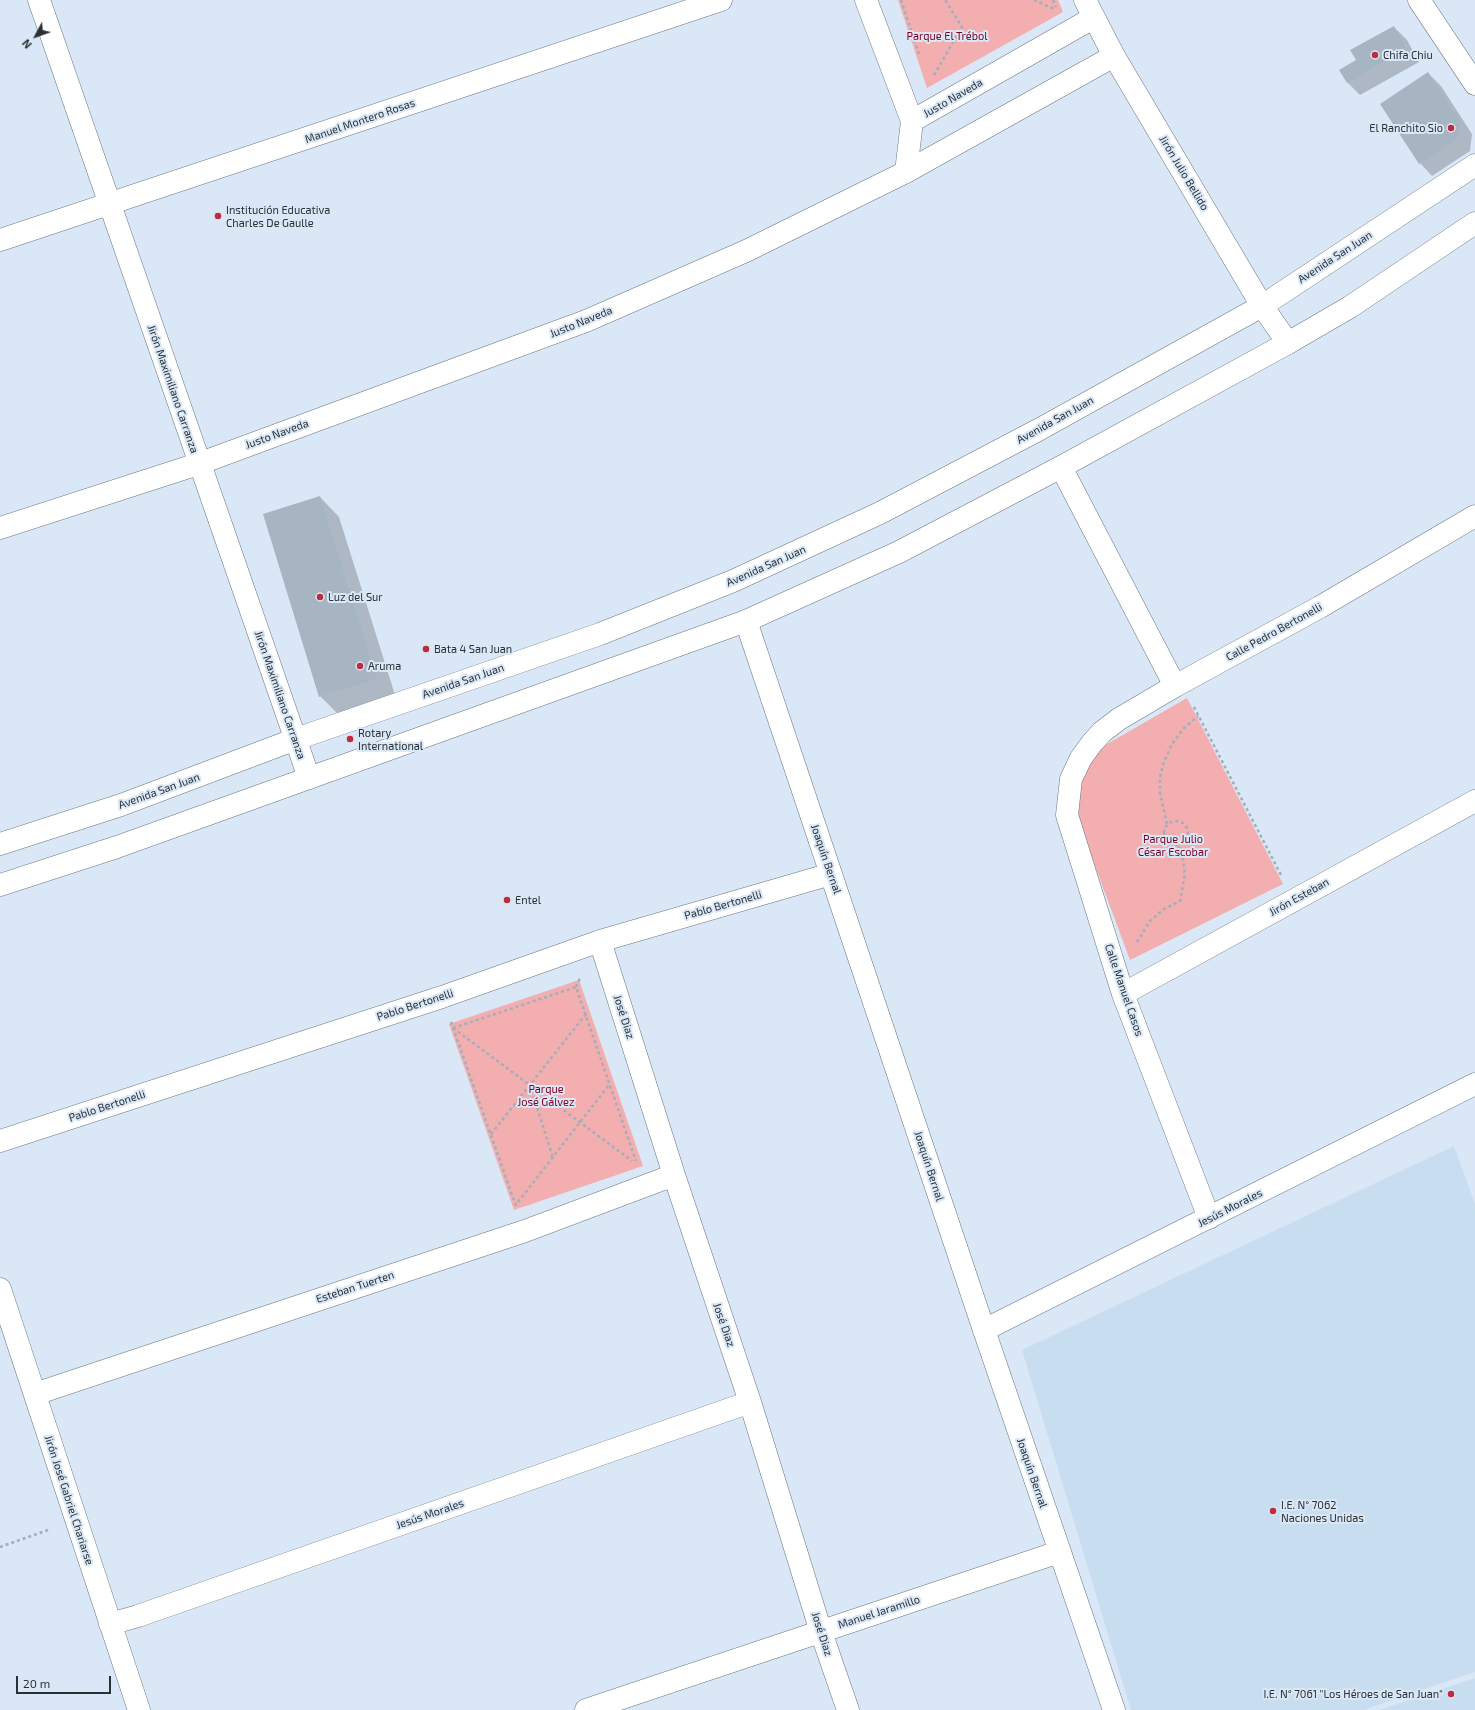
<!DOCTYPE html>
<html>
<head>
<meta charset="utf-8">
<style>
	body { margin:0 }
	#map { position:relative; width:1475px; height:1710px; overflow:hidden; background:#d9e7f6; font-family:"Exo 2",sans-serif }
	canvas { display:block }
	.north { position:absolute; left:16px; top:16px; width:40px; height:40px; -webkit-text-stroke:3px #d9e7f6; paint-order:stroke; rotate:229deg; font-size:11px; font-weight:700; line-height:16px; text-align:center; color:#2a3035 }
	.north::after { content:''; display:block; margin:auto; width:14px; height:18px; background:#2a3035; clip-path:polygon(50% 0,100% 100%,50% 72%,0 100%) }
	.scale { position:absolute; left:16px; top:1676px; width:95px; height:18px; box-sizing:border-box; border:2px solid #2a3035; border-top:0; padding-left:5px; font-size:12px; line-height:14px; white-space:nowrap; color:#2a3035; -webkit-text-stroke:3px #d9e7f6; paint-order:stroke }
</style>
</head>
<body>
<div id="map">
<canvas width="1475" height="1710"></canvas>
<div class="north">N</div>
<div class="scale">20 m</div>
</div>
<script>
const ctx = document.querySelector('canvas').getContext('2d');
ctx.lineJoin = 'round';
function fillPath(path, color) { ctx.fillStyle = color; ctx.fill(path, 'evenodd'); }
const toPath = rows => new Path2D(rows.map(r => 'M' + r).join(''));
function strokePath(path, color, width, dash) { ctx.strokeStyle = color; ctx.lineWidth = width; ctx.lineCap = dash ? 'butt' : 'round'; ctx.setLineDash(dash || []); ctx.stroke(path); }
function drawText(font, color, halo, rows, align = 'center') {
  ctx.font = font + ' "Exo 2",sans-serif'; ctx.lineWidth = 4; ctx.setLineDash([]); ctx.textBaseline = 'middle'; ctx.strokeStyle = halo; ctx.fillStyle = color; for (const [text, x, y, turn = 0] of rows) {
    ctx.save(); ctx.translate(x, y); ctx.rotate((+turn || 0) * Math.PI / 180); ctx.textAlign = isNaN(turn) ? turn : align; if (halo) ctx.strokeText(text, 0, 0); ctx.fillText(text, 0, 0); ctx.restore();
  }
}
fillPath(toPath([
	[1454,1146,1475,1204,1475,1672,1363,1710,1131,1710,1022,1350],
	[1475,1678,1475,1710,1379,1710]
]), '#c9ddf1');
fillPath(toPath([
	[898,0,1058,0,1063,12,927,88],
	[1187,698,1283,884,1130,960,1076,815,1084,770,1102,747],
	[579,980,643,1166,514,1210,449,1024]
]), '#f3aeaf');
fillPath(toPath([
	[1394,27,1407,40,1419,62,1360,95,1347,82,1358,61],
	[1428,73,1441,86,1472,134,1470,151,1432,176,1420,163],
	[320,497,339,517,396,698,339,715,320,696]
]), '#0003');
fillPath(toPath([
	[1394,26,1407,49,1347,83,1339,70,1356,60,1350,50],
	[1428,72,1460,121,1458,138,1419,164,1380,104],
	[320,496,377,679,319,697,263,514]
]), '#a7b5c3');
const pedestrian = toPath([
	[906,172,1114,56],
	[1061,467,1175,686]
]);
const minor = toPath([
	[39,0,309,778],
	[866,0,912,121],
	[1085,0,1114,56,1262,306,1288,343],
	[0,240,721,0],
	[0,528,198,464,586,321,746,251,906,172,912,121,1093,18],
	[746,621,984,1330],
	[600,941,674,1175,750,1402,821,1632,848,1710],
	[1123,994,1475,801],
	[0,1141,442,997,600,941,831,874],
	[1209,1218,1123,994,1067,815,1071,779,1081,758,1092,743,1102,732,1119,719,1175,686,1320,607,1475,516],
	[0,1289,139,1710],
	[35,1394,525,1231,674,1175],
	[110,1624,138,1616,750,1402],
	[586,1710,1059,1552]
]);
const tertiary = toPath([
	[1114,1710,984,1330,1475,1084]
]);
const secondary = toPath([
	[1419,0,1475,84],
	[0,844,121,805,296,739,600,634,733,581,880,513,1040,429,1262,306,1475,165],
	[0,885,117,847,746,621,899,552,1061,467,1288,343,1350,307,1475,223]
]);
strokePath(pedestrian, '#6a7784', 23);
strokePath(minor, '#6a7784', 23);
strokePath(tertiary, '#6a7784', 23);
strokePath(secondary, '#6a7784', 23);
strokePath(toPath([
	[901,0,919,54],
	[1034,0,1054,9],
	[1053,0,1056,7],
	[934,75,962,27,945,0],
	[1194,707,1281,875],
	'1164 833a12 12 0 1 1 24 0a12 12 0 1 1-24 0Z',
	[1167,824,1160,793,1160,777,1164,762,1172,744,1184,728,1198,716],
	[1137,942,1150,921,1164,909,1180,901,1185,874,1183,859,1178,844],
	[576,987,580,978],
	[451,1022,516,1206],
	[453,1028,576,987,636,1161],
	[453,1028,632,1161],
	[530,1085,553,1158],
	[491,1134,586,1014],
	[518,1202,609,1085],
	[0,1547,51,1529]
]), '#a2aeba', 2.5, [3, 3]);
strokePath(pedestrian, '#fff', 22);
strokePath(minor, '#fff', 22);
strokePath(tertiary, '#fff', 22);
strokePath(secondary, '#fff', 22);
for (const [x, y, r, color] of [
	[1375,55,4,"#bc2b3f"],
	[1451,128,4,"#bc2b3f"],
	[218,216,4,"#bc2b3f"],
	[320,597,4,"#bc2b3f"],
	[426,649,4,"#bc2b3f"],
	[360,666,4,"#bc2b3f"],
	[350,739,4,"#bc2b3f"],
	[507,900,4,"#bc2b3f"],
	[1273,1511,4,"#bc2b3f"],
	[1451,1694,4,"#bc2b3f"]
]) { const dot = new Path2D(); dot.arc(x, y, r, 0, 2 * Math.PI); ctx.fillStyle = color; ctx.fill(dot); strokePath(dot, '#d9e7f6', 1.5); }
drawText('11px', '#82001f', '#d9e7f6', [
	["Parque El Trébol",947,36],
	["Parque Julio",1173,839],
	["César Escobar",1173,852],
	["Parque",546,1089],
	["José Gálvez",546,1102]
]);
drawText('11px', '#2a3035', '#d9e7f6', [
	["Chifa Chiu",1383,55],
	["El Ranchito Sio",1443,128,"right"],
	["Institución Educativa",226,210],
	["Charles De Gaulle",226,223],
	["Luz del Sur",328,597],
	["Bata 4 San Juan",434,649],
	["Aruma",368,666],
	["Rotary",358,733],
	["International",358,746],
	["Entel",515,900],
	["I.E. N° 7062",1281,1505],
	["Naciones Unidas",1281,1518],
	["I.E. N° 7061 \"Los Héroes de San Juan\"",1443,1694,"right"]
], 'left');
drawText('11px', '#2a3035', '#d9e7f6', [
	["Justo Naveda",953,98,-30],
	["Manuel Montero Rosas",360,121,-19],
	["Jirón Julio Bellido",1184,173,59],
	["Avenida San Juan",1335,257,-33],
	["Justo Naveda",581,322,-22],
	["Jirón Maximiliano Carranza",173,389,71],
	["Avenida San Juan",1055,420,-29],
	["Justo Naveda",277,434,-20],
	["Avenida San Juan",766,566,-24],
	["Calle Pedro Bertonelli",1274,632,-29],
	["Avenida San Juan",463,681,-19],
	["Jirón Maximiliano Carranza",280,695,71],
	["Avenida San Juan",159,791,-20],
	["Joaquín Bernal",826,859,71],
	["Jirón Esteban",1299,897,-29],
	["Pablo Bertonelli",723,905,-16],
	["Calle Manuel Casos",1124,990,71],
	["Pablo Bertonelli",415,1005,-18],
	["José Diaz",624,1017,72],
	["Pablo Bertonelli",107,1106,-18],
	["Joaquín Bernal",929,1166,72],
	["Jesús Morales",1230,1208,-27],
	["Esteban Tuerten",355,1287,-18],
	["José Diaz",724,1325,71],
	["Joaquín Bernal",1032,1473,71],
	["Jirón José Gabriel Chariarse",69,1500,72],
	["Jesús Morales",430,1514,-19],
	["Manuel Jaramillo",879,1612,-18],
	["José Diaz",822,1634,72]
]);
</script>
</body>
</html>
